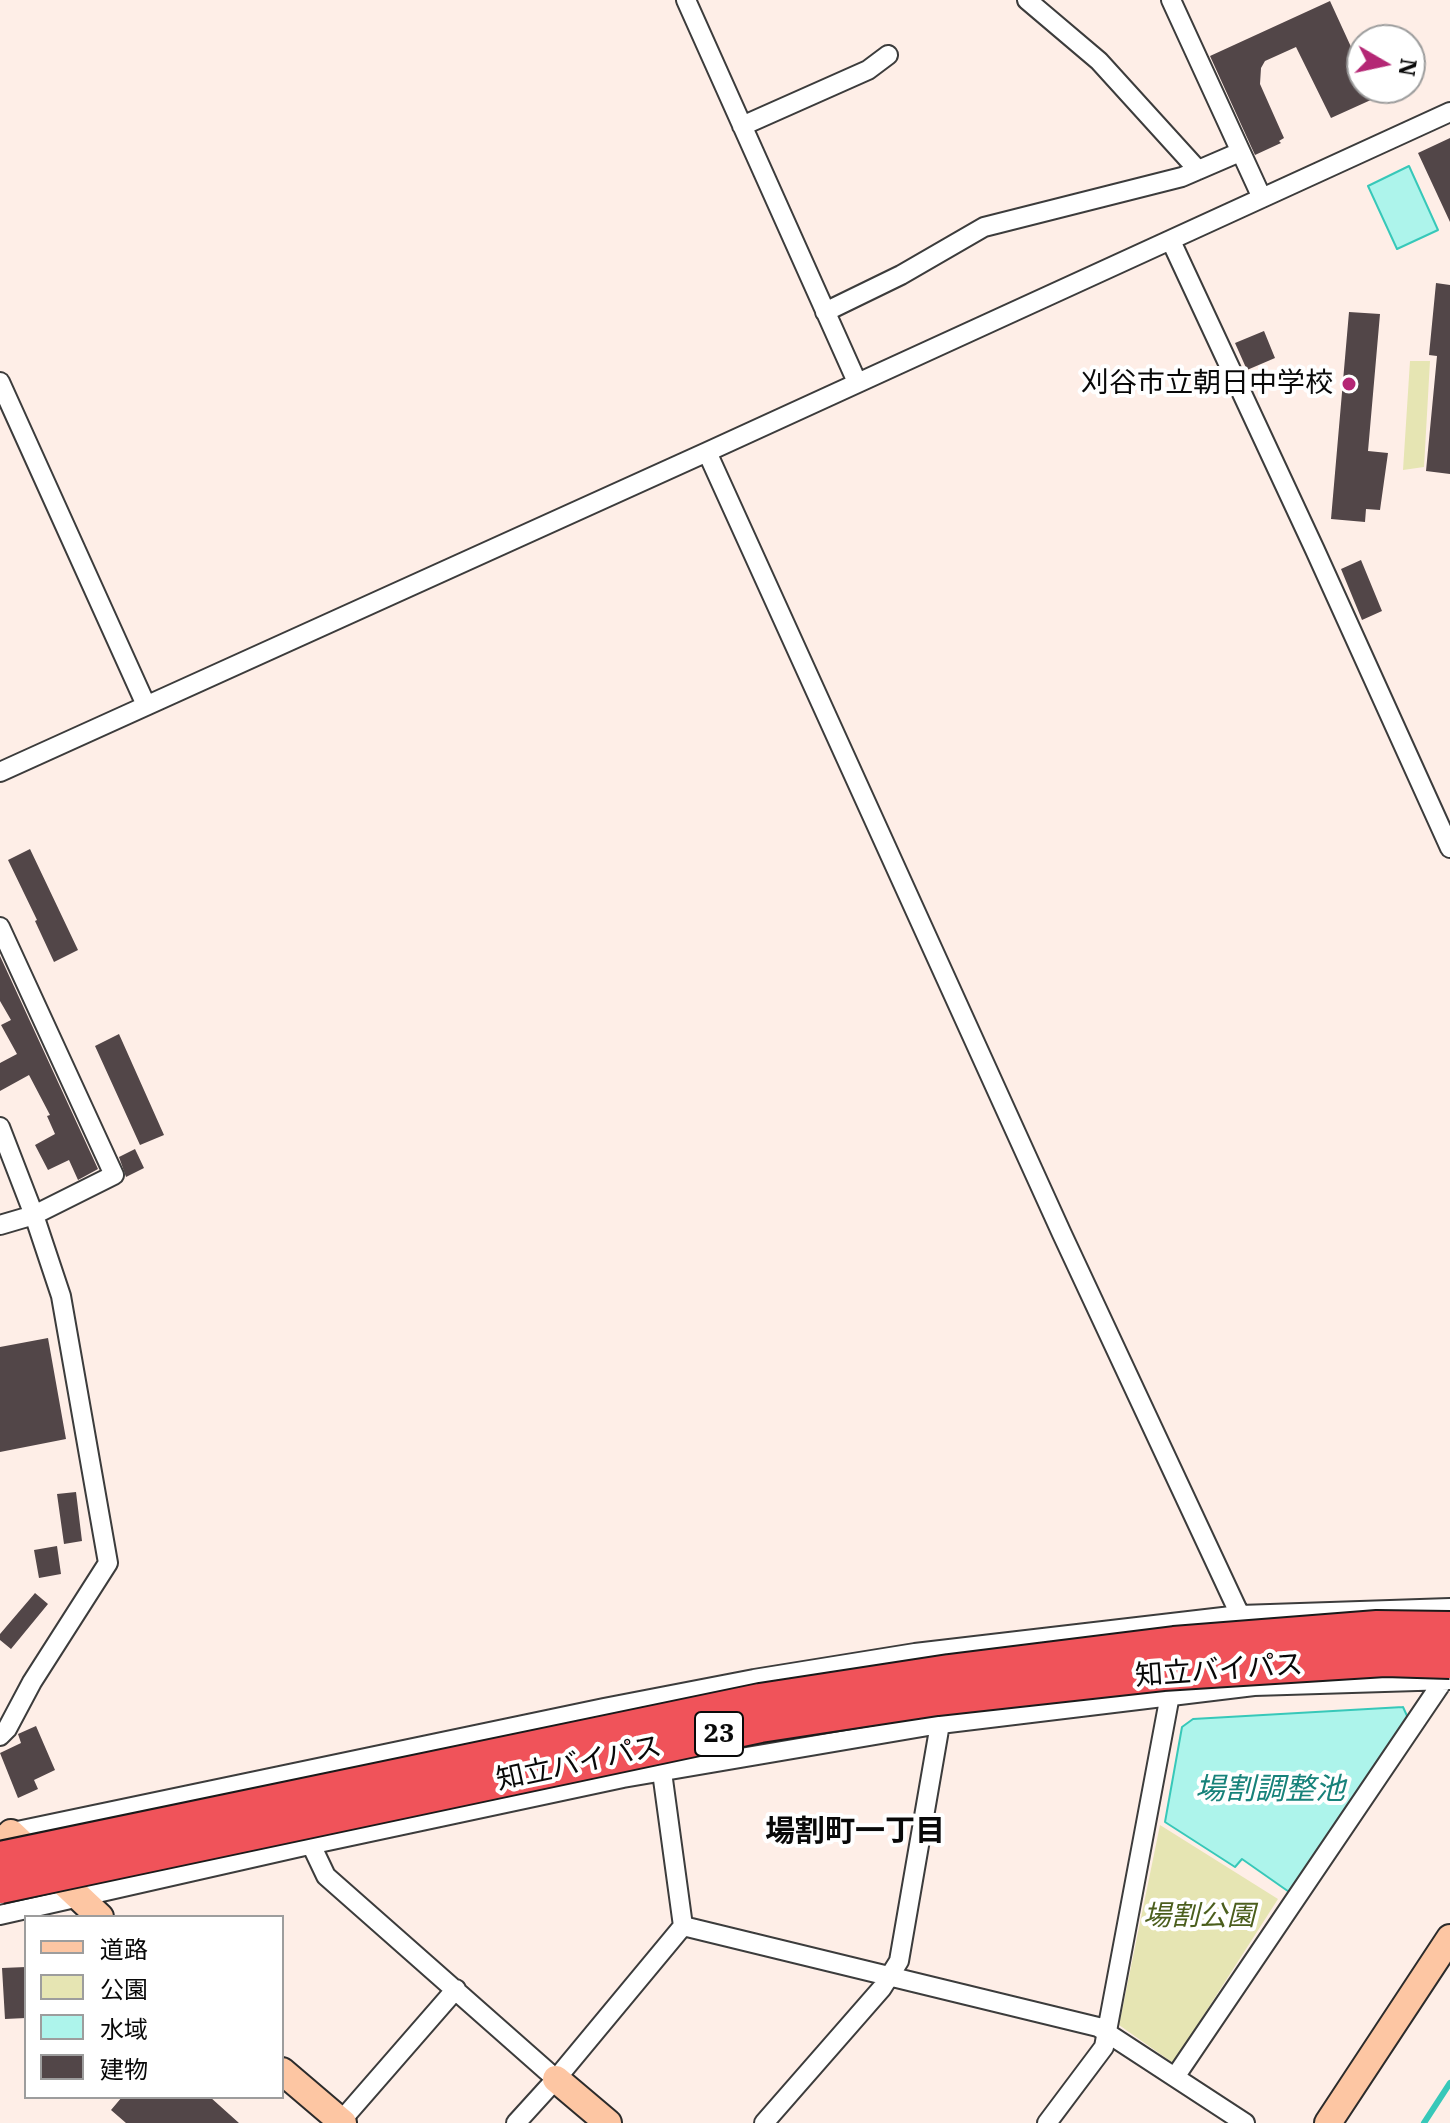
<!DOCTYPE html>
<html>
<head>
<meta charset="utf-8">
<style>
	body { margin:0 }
	#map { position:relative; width:1450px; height:2123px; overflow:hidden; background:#feeee7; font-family:"IBM Plex Serif","Noto Sans JP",serif }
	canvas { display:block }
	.legend { position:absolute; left:24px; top:1915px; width:260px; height:184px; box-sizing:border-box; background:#fff; border:2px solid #9d9d9d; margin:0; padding:10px 14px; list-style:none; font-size:24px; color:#090909 }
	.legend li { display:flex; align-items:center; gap:16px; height:40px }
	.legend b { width:40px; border:2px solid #9d9d9d }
	.north { position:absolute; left:1346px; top:24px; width:80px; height:80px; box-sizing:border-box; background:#fff; border:2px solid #9d9d9d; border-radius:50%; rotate:99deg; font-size:22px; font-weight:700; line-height:32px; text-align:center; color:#090909 }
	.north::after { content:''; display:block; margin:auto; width:28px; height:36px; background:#b42775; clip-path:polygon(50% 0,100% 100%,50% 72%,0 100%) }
</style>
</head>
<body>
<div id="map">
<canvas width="1450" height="2123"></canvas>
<ul class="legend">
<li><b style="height:10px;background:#fdc6a3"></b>道路</li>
<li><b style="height:22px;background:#e6e5b3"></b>公園</li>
<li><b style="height:22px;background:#adf4eb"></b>水域</li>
<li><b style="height:22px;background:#524648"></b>建物</li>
</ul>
<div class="north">N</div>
</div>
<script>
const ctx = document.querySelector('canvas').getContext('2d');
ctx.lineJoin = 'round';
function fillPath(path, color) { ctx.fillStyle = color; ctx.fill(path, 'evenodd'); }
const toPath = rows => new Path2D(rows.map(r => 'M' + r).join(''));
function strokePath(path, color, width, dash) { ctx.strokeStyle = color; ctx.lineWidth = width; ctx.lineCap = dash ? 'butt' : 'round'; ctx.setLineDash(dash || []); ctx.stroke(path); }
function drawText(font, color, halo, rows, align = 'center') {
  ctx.font = font + ' "IBM Plex Serif","Noto Sans JP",serif'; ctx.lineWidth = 8; ctx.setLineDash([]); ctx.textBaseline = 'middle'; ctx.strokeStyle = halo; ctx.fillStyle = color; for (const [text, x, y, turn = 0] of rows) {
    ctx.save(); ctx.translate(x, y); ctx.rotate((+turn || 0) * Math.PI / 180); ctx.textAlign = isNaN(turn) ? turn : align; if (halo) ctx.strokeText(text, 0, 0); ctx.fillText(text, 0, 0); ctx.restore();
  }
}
fillPath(toPath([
	[1410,361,1430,361,1424,467,1403,470],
	[1160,1825,1278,1899,1173,2063,1119,2025]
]), '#e6e5b3');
const water = toPath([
	[1409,166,1438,230,1397,249,1368,186,1409,166],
	[1403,1707,1408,1718,1292,1894,1242,1859,1235,1867,1165,1822,1182,1727,1193,1719,1403,1707]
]);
fillPath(water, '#adf4eb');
strokePath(water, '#37c8b9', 2);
strokePath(toPath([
	[1424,2123,1450,2083]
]), '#37c8b9', 6);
fillPath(toPath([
	[1330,1,1352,49,1350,50,1362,76,1362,88,1368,88,1373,99,1331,118,1296,47,1265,61,1261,68,1260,84,1284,138,1279,141,1281,143,1255,155,1210,56],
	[1450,138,1450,222,1418,153],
	[1436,283,1450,285,1450,474,1426,471,1437,356,1429,355],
	[1349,312,1380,314,1368,451,1388,453,1380,510,1366,509,1365,522,1331,519],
	[1264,331,1275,358,1247,370,1235,343],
	[1361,560,1382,611,1362,620,1341,569],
	[30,849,78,950,54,962,35,921,37,920,8,860],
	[0,956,98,1169,78,1180,69,1160,48,1170,35,1145,55,1134,47,1116,50,1115,29,1075,0,1091,0,1063,17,1054,1,1025,11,1020,0,1001],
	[119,1034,164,1135,140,1145,95,1046],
	[135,1149,144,1168,126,1177,119,1157],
	[48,1338,66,1439,0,1452,0,1347],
	[76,1492,82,1541,64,1544,57,1494],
	[57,1546,61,1574,39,1578,34,1550],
	[35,1593,48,1604,11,1649,0,1640,0,1634],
	[36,1726,55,1770,34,1780,38,1789,18,1798,0,1753,21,1743,18,1734],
	[26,1967,26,2018,5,2019,2,1968],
	[122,2097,210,2097,239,2123,126,2123,111,2110]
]), '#524648');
const street = toPath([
	[686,0,857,382],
	[1027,0,1099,61,1198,170],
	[1171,0,1262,198],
	[742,126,868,70,888,55],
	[1171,241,1315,550,1450,848],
	[825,312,901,275,984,227,1182,177,1240,152],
	[0,382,146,705],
	[707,452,1062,1234,1240,1615,1242,1624],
	[0,772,707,452,1450,112],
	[0,927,114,1175,34,1215,0,1225],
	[0,1127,34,1215,61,1296,108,1563,32,1682,7,1729,0,1736],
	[662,1772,683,1926],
	[3,1834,604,1708,754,1679,915,1653,1240,1615,1450,1608],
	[306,1834,326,1876,556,2079],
	[0,1915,309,1845,623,1778,940,1724,1254,1686,1450,1680],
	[1175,2077,1443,1681],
	[341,2121,456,1989],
	[516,2123,556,2079,683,1926,1098,2027,1245,2123],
	[764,2123,882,1988,899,1961,940,1724],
	[1047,2123,1104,2047,1170,1695]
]);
const secondary = toPath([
	[11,1833,100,1917],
	[282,2071,343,2123],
	[556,2079,608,2123],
	[1328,2123,1450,1938]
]);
strokePath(street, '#3c3c3c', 22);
strokePath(secondary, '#2b2b2b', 30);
strokePath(street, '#fff', 18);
strokePath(secondary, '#fdc6a3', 26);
const highwayBridge = toPath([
	[0,1859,760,1701,949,1672,1174,1644,1377,1628,1450,1629],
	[0,1886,760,1725,937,1698,1163,1673,1385,1659,1450,1661]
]);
strokePath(highwayBridge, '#1a1a1a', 38, []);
strokePath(highwayBridge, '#f0535a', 34);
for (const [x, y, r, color] of [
	[1349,384,8,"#b42775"]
]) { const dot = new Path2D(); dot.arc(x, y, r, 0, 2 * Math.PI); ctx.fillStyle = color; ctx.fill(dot); strokePath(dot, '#fff', 3); }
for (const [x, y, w] of [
	[719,1734,48]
]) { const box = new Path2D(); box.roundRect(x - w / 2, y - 22, w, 44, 6); ctx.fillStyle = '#fff'; ctx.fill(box); strokePath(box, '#090909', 2); }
drawText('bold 26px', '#090909', null, [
	["23",719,1734]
]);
drawText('28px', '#090909', '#fff', [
	["刈谷市立朝日中学校",1333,384]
], 'right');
drawText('28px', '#090909', '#fff', [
	["知立バイパス",1219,1671,-4],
	["知立バイパス",579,1764,-12]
]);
drawText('italic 28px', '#4b5e1d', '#fff', [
	["場割公園",1199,1917]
]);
drawText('italic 30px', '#17827a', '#fff', [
	["場割調整池",1270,1790]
]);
drawText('bold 30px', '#090909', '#fff', [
	["場割町一丁目",855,1832]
]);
</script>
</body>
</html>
